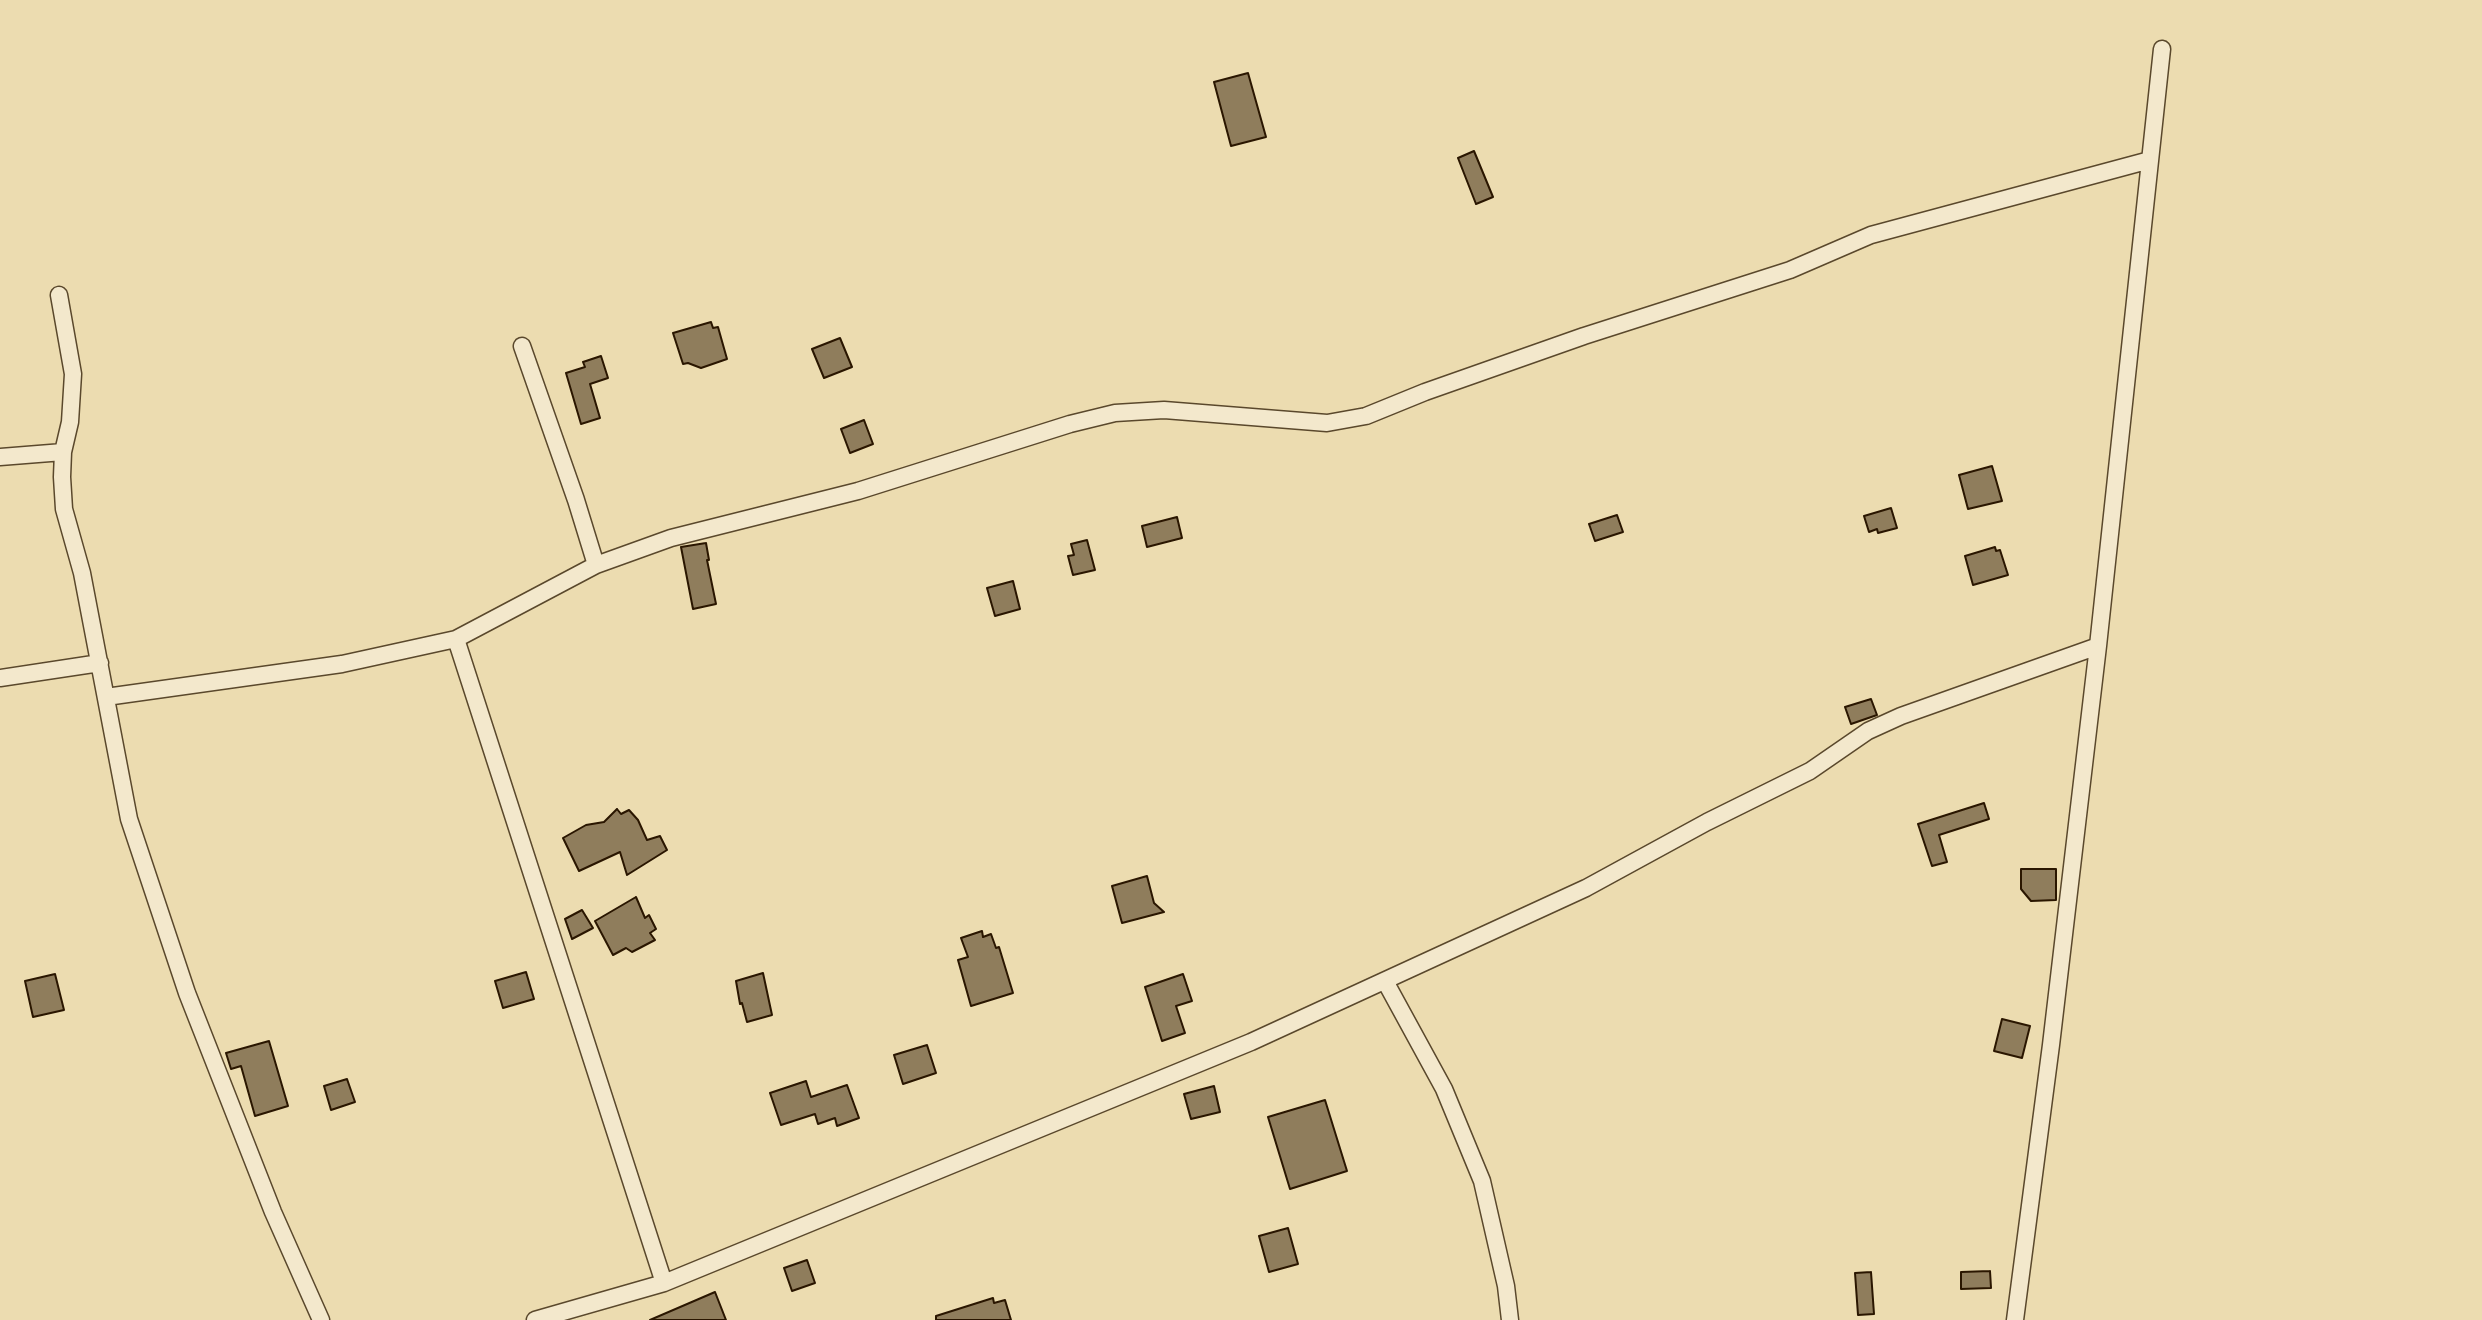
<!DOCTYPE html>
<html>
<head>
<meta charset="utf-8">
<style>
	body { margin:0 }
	canvas { display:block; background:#ecdcb0 }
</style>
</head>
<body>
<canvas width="2482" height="1320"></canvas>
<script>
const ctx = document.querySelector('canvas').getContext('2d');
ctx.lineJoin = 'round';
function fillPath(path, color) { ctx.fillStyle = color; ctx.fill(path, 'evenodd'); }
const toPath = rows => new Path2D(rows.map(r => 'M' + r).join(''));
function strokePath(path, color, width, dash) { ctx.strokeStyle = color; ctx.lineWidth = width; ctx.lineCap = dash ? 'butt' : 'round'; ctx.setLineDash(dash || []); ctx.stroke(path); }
const building = toPath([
	[1248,73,1266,137,1231,146,1214,82,1248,73],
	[1474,151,1493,197,1476,204,1458,158,1474,151],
	[711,322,713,328,718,327,727,359,701,368,688,363,683,364,673,333,711,322],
	[840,338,852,367,824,378,812,349,840,338],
	[601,356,608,378,590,384,600,418,581,424,566,373,585,367,583,362,601,356],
	[864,420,873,444,850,453,841,429,864,420],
	[1992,466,2002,501,1968,509,1959,475,1992,466],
	[1891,508,1897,528,1878,533,1877,529,1869,532,1864,516,1891,508],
	[1617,515,1623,532,1595,541,1589,524,1617,515],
	[1177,517,1182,538,1147,547,1142,526,1177,517],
	[1087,540,1095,570,1073,575,1068,556,1074,555,1071,544,1087,540],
	[706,543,709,560,707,560,716,604,693,609,681,547,706,543],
	[1995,547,1996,551,2000,550,2008,575,1973,585,1965,556,1995,547],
	[1013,581,1020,609,995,616,987,588,1013,581],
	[1871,699,1877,715,1851,724,1845,707,1871,699],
	[1984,803,1989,819,1939,835,1947,862,1932,866,1918,824,1984,803],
	[617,809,621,814,629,810,638,820,647,840,660,836,667,850,627,875,620,852,579,871,563,838,586,825,604,822,617,809],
	[2021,869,2056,869,2056,900,2031,901,2021,889,2021,869],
	[1147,876,1154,903,1164,912,1122,923,1112,886,1147,876],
	[636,897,645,918,649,915,656,929,650,933,655,940,632,952,626,948,613,955,595,921,636,897],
	[582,910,593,928,572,939,565,919,582,910],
	[982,931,983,937,991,934,996,948,999,947,1013,993,971,1006,958,960,968,957,961,938,982,931],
	[526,972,534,999,503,1008,495,981,526,972],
	[763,973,772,1015,747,1022,742,1003,740,1004,736,981,763,973],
	[55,974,64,1010,33,1017,25,981,55,974],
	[1183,974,1192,1001,1176,1006,1185,1033,1162,1041,1145,987,1183,974],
	[2002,1019,2030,1026,2022,1058,1994,1051,2002,1019],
	[269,1041,288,1106,255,1116,241,1066,231,1069,226,1053,269,1041],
	[927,1045,936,1073,903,1084,894,1055,927,1045],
	[347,1079,355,1102,331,1110,324,1086,347,1079],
	[806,1081,811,1097,847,1085,859,1118,837,1126,835,1118,818,1124,815,1114,781,1125,770,1093,806,1081],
	[1214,1086,1220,1112,1191,1119,1184,1094,1214,1086],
	[1325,1100,1347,1171,1290,1189,1268,1117,1325,1100],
	[1288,1228,1298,1264,1269,1272,1259,1236,1288,1228],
	[807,1260,815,1283,792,1291,784,1268,807,1260],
	[1990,1271,1991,1288,1961,1289,1961,1272,1990,1271],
	[1871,1272,1874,1314,1858,1315,1855,1273,1871,1272],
	[715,1292,726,1320,650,1320,715,1292],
	[993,1298,994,1303,1005,1300,1011,1320,936,1320,936,1316,993,1298]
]);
fillPath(building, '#8f7d5c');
strokePath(building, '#2a1600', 2);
const minor = toPath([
	[59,295,73,374,70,422,63,452,62,477,64,509,82,573,129,819,187,993,273,1212,321,1320],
	[0,457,63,452],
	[596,565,671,538,858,491,1070,424,1115,413,1164,410,1327,423,1366,416,1425,392,1584,336,1790,270,1871,235,2150,160],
	[456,639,664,1283],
	[0,678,100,663],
	[106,697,342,664,456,639,596,565,576,500,522,346],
	[1385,981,1444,1089,1482,1181,1506,1286,1510,1320],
	[535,1320,664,1283,1251,1042,1586,888,1707,822,1810,771,1868,731,1901,716,2098,646],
	[2015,1320,2051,1045,2098,646,2162,49]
]);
strokePath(minor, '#5a482c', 19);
strokePath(minor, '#f3e8cc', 16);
</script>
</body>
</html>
